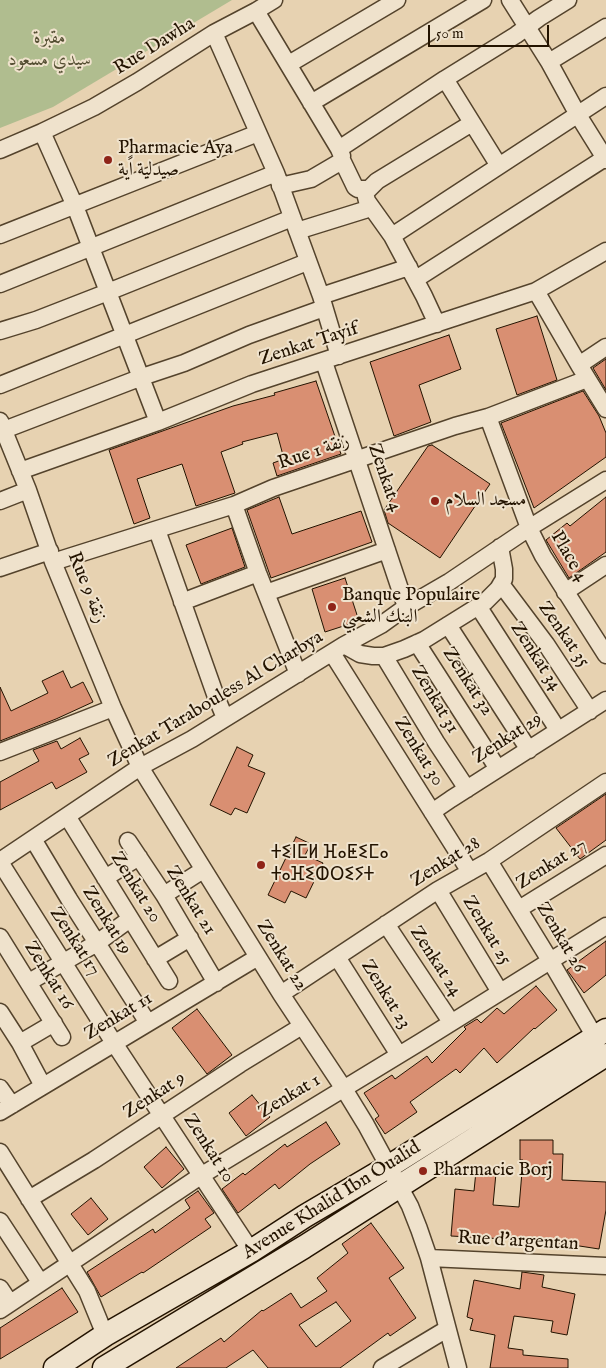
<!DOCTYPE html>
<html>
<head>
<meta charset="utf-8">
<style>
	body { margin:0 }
	#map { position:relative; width:606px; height:1368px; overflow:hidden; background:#e7d2b1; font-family:"IM FELL English",serif }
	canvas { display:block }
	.scale { position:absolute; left:428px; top:25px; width:121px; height:22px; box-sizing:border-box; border:2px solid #231300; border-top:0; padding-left:6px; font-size:15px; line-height:18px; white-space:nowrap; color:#231300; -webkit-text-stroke:4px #efe2cc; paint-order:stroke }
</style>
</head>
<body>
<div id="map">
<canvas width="606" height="1368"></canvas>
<div class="scale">50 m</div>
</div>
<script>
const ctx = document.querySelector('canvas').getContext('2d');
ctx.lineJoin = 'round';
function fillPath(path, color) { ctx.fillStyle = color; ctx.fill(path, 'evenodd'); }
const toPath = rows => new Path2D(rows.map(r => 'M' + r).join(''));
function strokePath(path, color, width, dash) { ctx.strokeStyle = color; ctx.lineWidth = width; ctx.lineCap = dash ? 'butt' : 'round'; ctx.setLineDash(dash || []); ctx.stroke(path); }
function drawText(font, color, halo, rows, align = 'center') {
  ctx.font = font + ' "IM FELL English",Amiri,"Noto Sans Tifinagh",serif'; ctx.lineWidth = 4; ctx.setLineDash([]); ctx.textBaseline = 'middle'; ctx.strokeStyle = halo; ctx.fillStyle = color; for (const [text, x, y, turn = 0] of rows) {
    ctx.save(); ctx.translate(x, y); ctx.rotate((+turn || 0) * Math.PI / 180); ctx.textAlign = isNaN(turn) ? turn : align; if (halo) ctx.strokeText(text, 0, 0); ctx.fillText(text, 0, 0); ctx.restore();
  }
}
fillPath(toPath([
	[0,0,232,0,53,107,0,128]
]), '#b0bd8f');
const building = toPath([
	[537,316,557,380,517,395,496,329,537,316],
	[449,335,461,369,419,385,431,422,394,436,370,362,449,335],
	[606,359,606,390,593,368,606,359],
	[316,381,341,454,277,476,273,463,284,459,277,433,242,442,243,444,221,452,235,493,196,506,182,464,137,479,150,518,134,524,109,450,233,406,275,395,274,393,316,381],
	[583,391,599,416,606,433,606,457,534,508,501,423,583,391],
	[432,445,490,484,440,558,388,523,384,510,428,446,432,445],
	[279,497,292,534,361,511,372,542,271,578,247,510,279,497],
	[606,497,606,552,569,578,546,540,567,523,570,526,606,497],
	[232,528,245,567,201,584,186,545,232,528],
	[345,578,359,621,325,632,312,589,345,578],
	[63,671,71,688,83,682,93,702,56,719,0,741,0,687,11,711,48,693,42,681,63,671],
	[80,738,89,754,79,759,87,772,56,789,52,782,0,810,0,782,39,761,33,750,57,741,61,749,80,738],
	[237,747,253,755,248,766,265,773,247,813,235,808,231,815,210,805,237,747],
	[606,794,606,840,580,859,556,828,606,794],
	[296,837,311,844,305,855,323,863,306,898,291,891,285,903,268,895,296,837],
	[606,941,606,975,584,993,567,970,606,941],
	[536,986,557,1010,535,1029,534,1028,497,1063,484,1048,460,1073,456,1069,410,1102,417,1112,385,1134,375,1119,379,1116,364,1093,392,1075,395,1079,427,1056,432,1063,466,1029,464,1027,477,1019,481,1023,497,1008,504,1014,536,986],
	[197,1009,232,1055,207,1074,172,1028,197,1009],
	[252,1095,270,1117,246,1136,229,1113,252,1095],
	[326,1122,340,1144,310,1164,279,1189,275,1184,238,1213,222,1189,243,1173,245,1175,285,1144,287,1147,326,1122],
	[520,1140,553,1140,553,1154,563,1154,562,1180,606,1182,606,1210,599,1249,560,1243,559,1247,542,1241,451,1236,455,1189,474,1191,476,1171,496,1173,493,1205,519,1207,523,1160,520,1160,520,1140],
	[166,1147,184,1169,162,1188,144,1167,166,1147],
	[198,1191,214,1213,205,1219,211,1227,143,1273,142,1272,101,1297,87,1272,153,1229,155,1233,190,1208,185,1200,198,1191],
	[91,1198,108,1219,88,1235,71,1214,91,1198],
	[371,1223,404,1268,389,1278,416,1318,390,1336,388,1333,340,1368,268,1368,253,1350,226,1368,176,1368,221,1338,224,1342,262,1310,263,1311,291,1293,301,1308,327,1291,317,1278,348,1253,342,1244,371,1223],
	[336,1302,351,1321,316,1347,299,1325,336,1302],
	[522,1272,544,1275,542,1287,575,1294,567,1335,551,1332,553,1321,514,1316,508,1348,523,1350,523,1355,568,1359,568,1368,490,1368,495,1335,470,1330,473,1319,467,1317,474,1280,520,1289,522,1272],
	[62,1288,78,1312,0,1359,0,1328,62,1288]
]);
fillPath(building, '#d98f72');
strokePath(building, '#231300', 1);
const minor = toPath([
	[510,0,549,62,578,115,606,160],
	[256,11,339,149],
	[214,33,276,173,321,296,339,356],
	[549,62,606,27],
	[289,64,397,0],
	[445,79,499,166],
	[311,103,483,0],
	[42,132,75,206,158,422],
	[0,150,42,132,94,107,137,82,214,33,256,11,274,0],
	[342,160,355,187,358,189,367,189],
	[280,186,311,179,340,162,342,156,339,149,445,79,516,35,539,18,568,0],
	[297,231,371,208],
	[0,235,258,133],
	[392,236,606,96],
	[416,279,605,158],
	[0,284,276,173],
	[536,291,579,365,606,409],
	[321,296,409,267],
	[437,324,424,296,392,236,367,201,365,193,377,181,472,123],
	[0,331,36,320,108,292,292,218],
	[324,362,406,607],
	[579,365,606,347],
	[0,385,307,262],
	[488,417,529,528,543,556,606,655],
	[0,421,28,490,53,562,113,708,140,767,281,994,344,1089,366,1125,410,1206,419,1229,429,1258,458,1368],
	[4,430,142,377,184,363,249,335,324,308],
	[20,471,158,422,252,384,536,291,606,251],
	[0,501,28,490],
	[234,505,258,573,298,674],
	[157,530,215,694,225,718],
	[53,562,234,505,273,488,455,426,488,417,587,379],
	[0,568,50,551],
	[501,584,546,644,590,711],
	[565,592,606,565],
	[266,593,387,550],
	[182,602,258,573],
	[478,606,558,730],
	[448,625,529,750],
	[417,643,498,769],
	[344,645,360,654,373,656,384,656,404,649,424,640,485,602,498,589,504,579,504,569,500,547],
	[332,653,470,872],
	[384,656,436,742,467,789],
	[0,752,113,708],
	[432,812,451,799,606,700],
	[67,816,169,981],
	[33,839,69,899,148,1023],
	[128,841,164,895,216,983],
	[0,861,140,767,192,739,344,645,381,625,406,607,449,582,529,528,606,480],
	[489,861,551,962,595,1037],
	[0,862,114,1043,251,1251],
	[105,878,139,857],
	[438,890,500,992],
	[164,895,203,870],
	[519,909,606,855],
	[386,924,451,1022],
	[0,937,62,1037],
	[337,957,399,1055],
	[155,959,190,938],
	[29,982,97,943,130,919],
	[281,994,438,890,489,861,606,782],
	[0,1012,20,1043,43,1086],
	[20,1043,54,1023],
	[0,1088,12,1105],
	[0,1112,258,957],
	[0,1152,87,1291,105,1335],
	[29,1199,94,1160,240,1064,302,1026],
	[0,1221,40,1282],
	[429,1258,606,1266],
	[0,1288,10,1303],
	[0,1310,202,1175,422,1041,606,926],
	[382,1368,447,1329]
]);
const secondary = toPath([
	[55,1368,105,1335,251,1251,305,1216,388,1167,606,1030],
	[104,1368,304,1247,606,1055]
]);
strokePath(minor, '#54432c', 19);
strokePath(secondary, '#231300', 25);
strokePath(minor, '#efe2cc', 16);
strokePath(secondary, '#efe2cc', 22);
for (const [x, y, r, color] of [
	[108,160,5,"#8f2418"],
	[435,501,5,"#8f2418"],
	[332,607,5,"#8f2418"],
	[261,865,5,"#8f2418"],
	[423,1171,5,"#8f2418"]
]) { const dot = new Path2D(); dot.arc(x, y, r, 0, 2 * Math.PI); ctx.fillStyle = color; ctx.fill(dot); strokePath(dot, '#efe2cc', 2); }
drawText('italic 19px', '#544e32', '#efe2cc', [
	["مقبرة",50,39],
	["سيدي مسعود",50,61]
]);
drawText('19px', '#231300', '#efe2cc', [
	["Rue Dawha",155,47,-32],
	["Zenkat Tayif",309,345,-18],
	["Rue 1 زنقة",314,453,-19],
	["Zenkat 4",384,478,71],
	["Place 4",568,557,60],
	["Rue 9 زنقة",86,588,68],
	["Zenkat 35",563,635,55],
	["Zenkat 34",535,657,57],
	["Zenkat 32",467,682,57],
	["Zenkat Tarabouless Al Charbya",216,700,-31],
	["Zenkat 31",434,700,59],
	["Zenkat 29",508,739,-33],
	["Zenkat 30",418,752,58],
	["Zenkat 28",446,863,-32],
	["Zenkat 27",552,865,-32],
	["Zenkat 20",135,888,58],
	["Zenkat 21",190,901,58],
	["Zenkat 19",106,921,58],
	["Zenkat 25",486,931,59],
	["Zenkat 26",560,938,59],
	["Zenkat 17",74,942,57],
	["Zenkat 22",281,956,58],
	["Zenkat 24",435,962,57],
	["Zenkat 16",48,976,58],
	["Zenkat 23",385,995,58],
	["Zenkat 11",119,1017,-31],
	["Zenkat 9",155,1096,-33],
	["Zenkat 1",290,1097,-31],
	["Zenkat 10",208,1149,57],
	["Avenue Khalid Ibn Oualid",332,1201,-32],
	["Rue d'argentan",518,1242,3]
]);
drawText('19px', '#231300', '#efe2cc', [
	["Pharmacie Aya",118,149],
	["صيدلية اًية",118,171],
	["مسجد السلام",445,501],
	["Banque Populaire",342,596],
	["البنك الشعبي",342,618],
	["ⵜⵉⵏⵎⵍ ⴼⴰⵟⵉⵎⴰ",271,854],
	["ⵜⴰⴼⵉⵀⵔⵉⵢⵜ",271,876],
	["Pharmacie Borj",433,1171]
], 'left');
</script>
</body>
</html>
